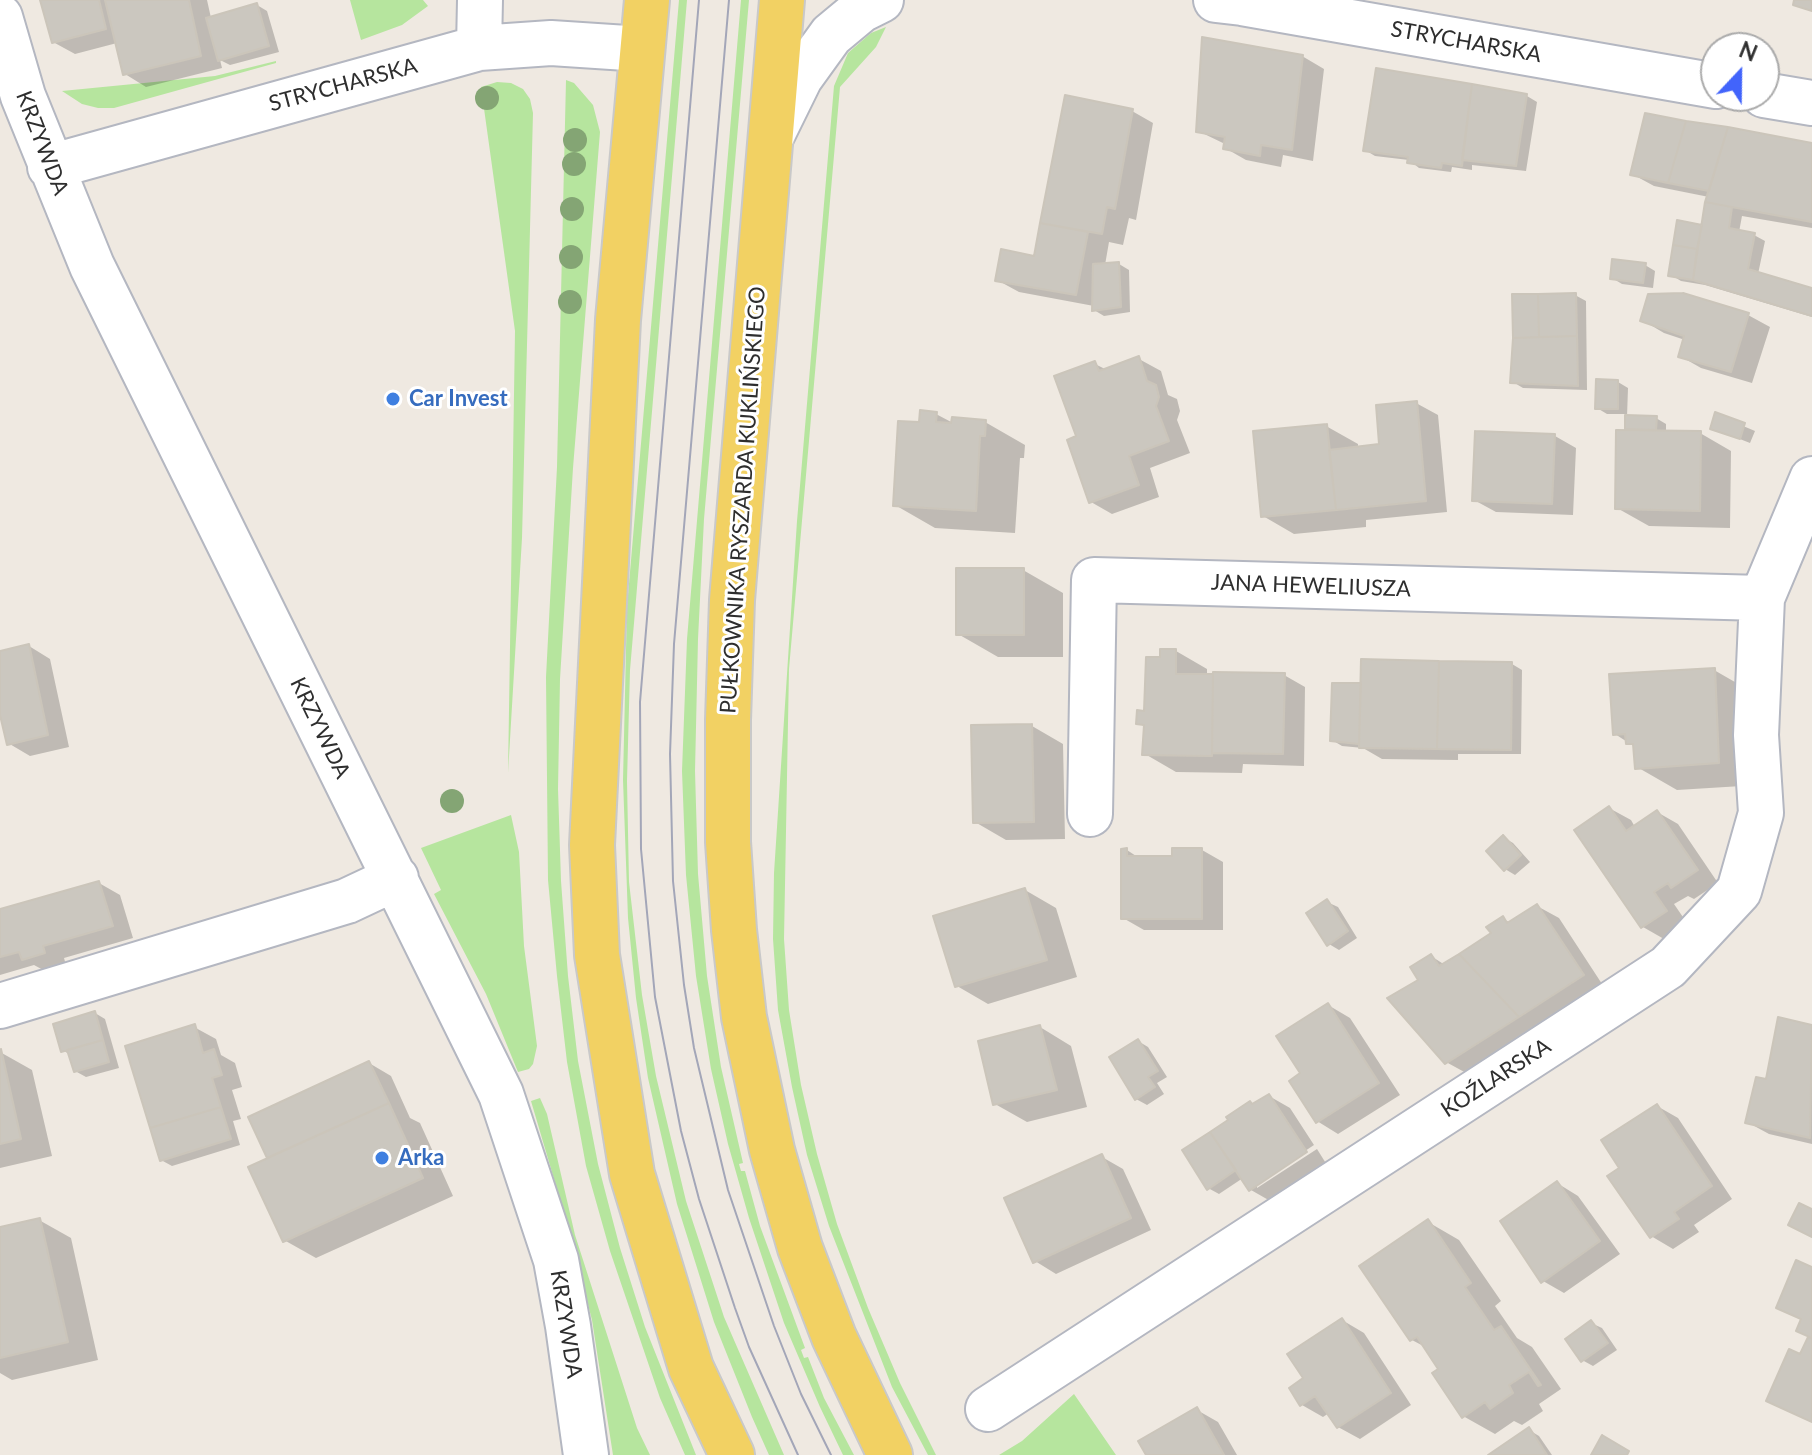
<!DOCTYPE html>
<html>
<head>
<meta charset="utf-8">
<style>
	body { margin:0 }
	#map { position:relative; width:1812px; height:1455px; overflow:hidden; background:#efe9e1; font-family:Lato,sans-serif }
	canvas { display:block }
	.north { position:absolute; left:1700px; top:32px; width:80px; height:80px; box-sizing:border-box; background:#fff; border:2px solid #ababab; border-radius:50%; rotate:22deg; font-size:22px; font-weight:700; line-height:32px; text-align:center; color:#2e2e2e }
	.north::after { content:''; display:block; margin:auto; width:28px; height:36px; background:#4264fb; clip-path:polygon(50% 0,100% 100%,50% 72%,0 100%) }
</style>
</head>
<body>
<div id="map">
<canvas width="1812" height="1455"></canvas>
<div class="north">N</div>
</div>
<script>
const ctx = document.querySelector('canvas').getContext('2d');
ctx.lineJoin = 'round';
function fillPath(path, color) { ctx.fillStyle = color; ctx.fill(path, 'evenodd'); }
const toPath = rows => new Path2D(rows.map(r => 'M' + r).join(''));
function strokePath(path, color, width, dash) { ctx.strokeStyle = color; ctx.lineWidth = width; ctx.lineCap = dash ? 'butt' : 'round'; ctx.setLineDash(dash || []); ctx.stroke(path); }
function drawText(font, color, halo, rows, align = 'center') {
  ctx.font = font + ' Lato,sans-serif'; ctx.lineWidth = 6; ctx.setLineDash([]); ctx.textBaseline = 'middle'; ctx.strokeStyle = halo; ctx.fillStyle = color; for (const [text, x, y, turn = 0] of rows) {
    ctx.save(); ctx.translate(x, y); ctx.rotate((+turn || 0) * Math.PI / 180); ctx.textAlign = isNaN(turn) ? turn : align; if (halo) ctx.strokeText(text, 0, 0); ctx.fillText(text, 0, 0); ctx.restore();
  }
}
fillPath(toPath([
	[350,0,423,0,428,6,402,25,361,40],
	[679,0,687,0,630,670,627,781,629,882,642,995,656,1076,686,1201,724,1317,784,1455,769,1455,752,1417,714,1322,677,1204,648,1078,636,998,628,918,623,780,627,607],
	[741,0,749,0,704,519,698,639,695,771,698,874,707,976,721,1067,743,1163,739,1164,741,1171,745,1171,760,1226,805,1348,801,1350,804,1358,808,1357,824,1398,854,1455,843,1455,820,1407,784,1323,749,1218,728,1144,711,1069,696,976,686,875,682,771,687,639],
	[886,27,876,47,840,87,789,669,784,939,789,1010,801,1085,817,1154,837,1224,868,1308,900,1383,936,1455,928,1455,892,1387,829,1226,807,1155,792,1087,778,1010,773,939,774,873,797,521,834,86,848,53,871,33],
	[276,61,276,63,114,108,98,108,82,104,62,91,215,76],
	[566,80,574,83,593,105,600,132,573,468,560,679,558,789,561,881,568,976,578,1061,598,1164,620,1248,645,1327,696,1455,685,1455,660,1398,610,1251,586,1166,567,1062,557,976,548,880,546,677,557,467],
	[497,82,511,83,523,89,530,99,533,113,522,538,508,773,515,331,481,87],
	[511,815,519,852,524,946,537,1046,533,1064,529,1069,518,1072,486,994,434,894,441,890,421,848],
	[540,1098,547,1114,575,1235,637,1428,650,1455,613,1455,592,1320,567,1223,531,1101],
	[1074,1394,1116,1455,999,1455,1022,1441]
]), '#b6e59e');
fillPath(toPath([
	[42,0,207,0,211,18,257,5,267,11,279,52,230,65,220,60,222,68,146,87,125,74,117,43,75,54,53,42],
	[1302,56,1324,69,1313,161,1283,155,1281,167,1246,160,1225,148,1225,144,1198,131],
	[1527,96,1537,102,1526,171,1472,165,1472,170,1452,167,1451,172,1419,168,1409,160,1375,156,1365,150],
	[1067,98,1132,111,1153,123,1136,220,1129,218,1123,245,1109,242,1105,265,1119,264,1129,270,1130,312,1104,316,1094,310,1094,306,1019,292,997,280,1036,258],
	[1812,145,1812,228,1742,216,1739,232,1754,235,1765,241,1758,274,1812,290,1812,317,1705,285,1681,281,1671,275,1703,227,1709,197,1654,186,1632,174],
	[1645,265,1655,271,1653,288,1622,284,1612,278],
	[1575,295,1586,301,1587,390,1523,388,1513,382,1515,338],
	[1683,295,1748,315,1770,327,1752,383,1701,368,1680,356,1685,340,1664,333,1642,320],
	[1139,359,1161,371,1168,395,1177,399,1180,411,1177,420,1190,453,1150,468,1159,497,1112,514,1091,502,1079,437,1095,364,1107,370],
	[1618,382,1628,388,1627,417,1656,418,1666,424,1666,432,1700,433,1731,451,1730,528,1649,526,1617,508,1633,432,1627,428,1627,414,1607,414,1597,408],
	[1416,403,1438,415,1447,512,1366,520,1366,527,1294,534,1263,516,1326,426,1358,444,1358,449,1381,446],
	[936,414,953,423,985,422,1025,445,1024,458,1020,458,1015,533,935,528,895,505,921,424],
	[1717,415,1755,431,1750,443,1712,428],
	[1555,436,1576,448,1573,515,1496,512,1474,500],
	[1023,570,1063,593,1063,657,998,657,958,634],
	[29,646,50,659,69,747,30,756,8,743,0,706,0,653],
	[1176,651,1207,669,1207,676,1284,675,1305,687,1304,766,1243,764,1242,773,1176,772,1145,754,1146,727,1138,723,1146,713,1162,659],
	[1512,664,1522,670,1521,754,1458,754,1458,760,1382,759,1363,748,1342,746,1332,740,1362,686],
	[1714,670,1754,693,1758,785,1677,790,1637,767,1635,747,1615,734],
	[1032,726,1063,744,1065,839,1006,840,975,822],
	[1609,808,1631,820,1635,827,1657,812,1678,824,1718,883,1694,899,1688,896,1674,904,1687,923,1664,939,1643,927],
	[1503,837,1513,843,1530,862,1515,875,1505,869],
	[1127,850,1139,858,1174,858,1202,850,1223,862,1223,930,1144,930,1123,918],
	[99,883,120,895,133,938,64,958,66,965,45,971,34,965,0,975,0,911],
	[1025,890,1056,908,1077,977,988,1004,957,986],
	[1327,902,1338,907,1357,938,1339,950,1329,944],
	[1537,906,1559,918,1604,987,1468,1074,1446,1062,1420,980,1431,956,1445,965,1494,934,1503,919,1511,923],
	[1328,1005,1350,1018,1400,1095,1338,1134,1317,1121,1303,1073],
	[95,1013,105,1019,119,1068,86,1077,75,1071,71,1055,62,1050],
	[1780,1020,1812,1027,1812,1144,1769,1134,1747,1122,1768,1082],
	[194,1027,216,1039,221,1055,235,1063,242,1087,232,1090,241,1119,233,1121,240,1145,172,1166,161,1160],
	[1040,1027,1071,1046,1087,1107,1027,1122,995,1104],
	[1138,1041,1148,1047,1167,1077,1157,1083,1164,1094,1147,1105,1136,1099],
	[0,1052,32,1070,52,1156,0,1168],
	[369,1063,391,1076,410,1118,420,1123,453,1196,316,1258,284,1240,272,1158,269,1156],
	[1269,1096,1290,1108,1314,1145,1257,1183,1257,1188,1317,1149,1327,1165,1272,1202,1251,1190,1243,1178,1219,1194,1208,1188,1254,1106],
	[1657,1106,1678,1118,1732,1199,1694,1225,1699,1232,1673,1249,1651,1236,1622,1168],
	[1102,1157,1123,1169,1151,1230,1056,1274,1035,1261],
	[1557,1183,1578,1196,1620,1254,1564,1293,1543,1281],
	[39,1220,71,1238,98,1360,12,1380,0,1373,0,1229],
	[1428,1222,1459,1240,1501,1301,1495,1306,1517,1338,1532,1347,1561,1389,1539,1404,1543,1411,1522,1425,1514,1421,1495,1434,1463,1416,1441,1369,1427,1348,1412,1340],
	[1342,1320,1364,1333,1411,1405,1360,1439,1338,1427,1329,1413,1323,1417,1302,1405,1306,1379],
	[1591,1323,1602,1328,1617,1350,1593,1366,1582,1360],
	[1197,1410,1218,1422,1237,1455,1149,1455],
	[1529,1430,1539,1436,1552,1455,1491,1455]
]), '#0003');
const building = toPath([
	[40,0,99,0,106,29,52,43,40,0],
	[105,0,189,0,201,56,123,75,105,0],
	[1794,0,1812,0,1812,11,1793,5,1794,0],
	[257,3,269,46,218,61,206,18,257,3],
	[1202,37,1303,55,1292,150,1261,145,1260,156,1223,149,1225,137,1196,132,1202,37],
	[1376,68,1472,84,1462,166,1442,163,1441,168,1407,163,1408,157,1363,151,1376,68],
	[1472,84,1527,94,1516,166,1462,160,1472,84],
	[1065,95,1133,109,1115,209,1107,207,1102,234,1040,223,1065,95],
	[1645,113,1686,121,1668,183,1630,175,1645,113],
	[1686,121,1728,127,1709,191,1668,183,1686,121],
	[1728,127,1812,143,1812,222,1705,202,1728,127],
	[1705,202,1732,207,1729,228,1755,233,1748,269,1812,288,1812,316,1693,280,1705,202],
	[1677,220,1702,225,1697,249,1673,245,1677,220],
	[1040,223,1088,232,1076,295,995,281,1001,249,1034,256,1040,223],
	[1673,245,1697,249,1693,280,1668,276,1673,245],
	[1612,259,1646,263,1643,283,1610,279,1612,259],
	[1119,262,1121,307,1092,311,1093,264,1119,262],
	[1576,293,1577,336,1539,337,1538,294,1576,293],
	[1683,293,1749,313,1731,372,1678,357,1684,336,1640,321,1648,294,1683,293],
	[1512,294,1538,294,1539,337,1513,338,1512,294],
	[1577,336,1578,386,1510,383,1513,338,1577,336],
	[1139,356,1147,381,1156,385,1159,397,1156,406,1169,441,1129,456,1139,485,1089,503,1067,440,1076,436,1054,376,1095,361,1099,371,1139,356],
	[1596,379,1618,380,1618,409,1595,409,1596,379],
	[1417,401,1426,501,1336,510,1329,450,1379,444,1376,405,1417,401],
	[920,410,937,412,936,422,951,423,952,417,986,420,985,436,980,436,976,511,893,506,898,421,919,422,920,410],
	[1715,412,1745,423,1740,439,1710,429,1715,412],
	[1625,415,1657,416,1656,430,1625,429,1625,415],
	[1327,424,1336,510,1261,517,1253,431,1327,424],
	[1616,430,1701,431,1700,511,1615,509,1616,430],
	[1475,431,1555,434,1552,504,1472,501,1475,431],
	[956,568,1024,568,1024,635,956,635,956,568],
	[29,644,48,735,7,745,0,715,0,651,29,644],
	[1160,649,1176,649,1176,674,1213,674,1212,756,1142,755,1144,725,1136,724,1137,710,1144,711,1146,657,1160,657,1160,649],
	[1361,659,1439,661,1437,749,1359,748,1361,659],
	[1439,661,1512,662,1511,750,1437,749,1439,661],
	[1715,668,1719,763,1635,769,1633,744,1626,744,1625,734,1613,735,1609,674,1715,668],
	[1213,672,1285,673,1283,754,1212,753,1213,672],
	[1332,683,1361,683,1359,744,1330,741,1332,683],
	[1032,724,1034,822,973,823,971,725,1032,724],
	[1609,806,1626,831,1657,810,1698,870,1671,888,1668,883,1654,892,1667,911,1641,928,1574,830,1609,806],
	[1503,835,1521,855,1504,871,1486,851,1503,835],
	[1127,848,1127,856,1172,856,1172,848,1202,848,1202,919,1121,919,1121,849,1127,848],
	[99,881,113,926,43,946,45,953,22,960,19,952,0,957,0,909,99,881],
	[1025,888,1047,960,955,987,933,916,1025,888],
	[1327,899,1348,931,1327,946,1306,913,1327,899],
	[1537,904,1584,975,1519,1017,1459,954,1491,933,1486,927,1503,916,1507,923,1537,904],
	[1431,954,1439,966,1459,954,1519,1017,1445,1064,1387,998,1418,980,1410,967,1431,954],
	[1328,1003,1379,1083,1316,1123,1289,1081,1300,1073,1276,1036,1328,1003],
	[95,1011,103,1040,61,1052,53,1024,95,1011],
	[1778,1017,1812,1025,1810,1138,1745,1123,1756,1077,1766,1079,1778,1017],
	[195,1024,203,1053,214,1049,222,1075,212,1078,221,1107,150,1128,125,1046,195,1024],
	[1040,1025,1057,1090,993,1105,978,1041,1040,1025],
	[1138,1039,1158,1071,1148,1077,1155,1087,1135,1100,1109,1057,1138,1039],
	[103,1040,109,1062,74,1072,67,1050,103,1040],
	[1,1049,21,1139,0,1144,0,1050,1,1049],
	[369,1061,389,1103,267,1158,248,1117,369,1061],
	[1269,1094,1307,1152,1249,1191,1210,1132,1228,1120,1226,1117,1250,1101,1252,1104,1269,1094],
	[389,1103,423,1178,283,1242,248,1167,389,1103],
	[1657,1104,1712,1186,1674,1212,1679,1219,1650,1238,1607,1176,1619,1168,1601,1140,1657,1104],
	[221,1107,231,1139,160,1161,150,1128,221,1107],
	[1210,1132,1236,1170,1207,1190,1182,1150,1210,1132],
	[1102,1154,1131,1218,1033,1263,1004,1198,1102,1154],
	[1557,1181,1600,1241,1541,1283,1500,1221,1557,1181],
	[1799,1203,1812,1209,1812,1237,1788,1225,1799,1203],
	[40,1218,68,1342,0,1358,0,1227,40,1218],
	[1428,1219,1471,1283,1465,1287,1494,1330,1501,1326,1541,1385,1538,1386,1529,1372,1509,1385,1513,1393,1490,1409,1485,1402,1462,1418,1432,1373,1438,1369,1417,1337,1410,1341,1359,1266,1428,1219],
	[1796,1260,1812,1267,1812,1338,1796,1331,1801,1319,1776,1308,1796,1260],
	[1342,1318,1391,1393,1337,1428,1315,1396,1300,1406,1289,1388,1303,1378,1287,1354,1342,1318],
	[1591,1320,1608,1343,1581,1362,1565,1339,1591,1320],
	[1808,1337,1812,1338,1812,1422,1766,1401,1789,1349,1800,1354,1808,1337],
	[1197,1407,1224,1455,1146,1455,1138,1441,1197,1407],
	[1529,1427,1547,1455,1488,1455,1529,1427],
	[1602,1435,1629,1451,1627,1455,1591,1455,1602,1435]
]);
fillPath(building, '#cbc7bf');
strokePath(building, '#cbc5ba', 2);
const street = toPath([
	[1216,0,1242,3,1716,86],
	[0,17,23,96,92,266,501,1094,556,1260,568,1326,586,1455],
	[479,48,480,0],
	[1764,95,1812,103],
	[771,137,800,78,831,35,861,10,881,0],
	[50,167,479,48,551,43,642,49],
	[1090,814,1094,580,1762,598],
	[0,1006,347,901,396,878],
	[988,1409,1668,967,1739,891,1761,813,1756,735,1762,598,1812,479]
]);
const primary = toPath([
	[647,0,618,320,592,845,597,955,632,1174,691,1368,732,1455],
	[782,0,732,600,728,720,728,842,734,930,744,1017,772,1150,800,1248,834,1337,890,1455]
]);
strokePath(street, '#b4b7c1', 48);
strokePath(primary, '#c9c9c9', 48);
strokePath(street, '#fff', 44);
strokePath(primary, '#f2d163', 44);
strokePath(toPath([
	[699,0,640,702,641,849,655,997,681,1131,699,1199,735,1308,749,1347,798,1455],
	[729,0,674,644,670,754,673,881,684,985,694,1048,728,1190,774,1326,801,1394,831,1455]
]), '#a3a6b8', 2);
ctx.fillStyle = '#84a574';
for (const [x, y] of [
	[487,98],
	[575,140],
	[574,164],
	[572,209],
	[571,257],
	[570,302],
	[452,801]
]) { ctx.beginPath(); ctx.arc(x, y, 12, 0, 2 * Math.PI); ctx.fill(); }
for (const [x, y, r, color] of [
	[393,399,8,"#3f7fe0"],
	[382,1158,8,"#3f7fe0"]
]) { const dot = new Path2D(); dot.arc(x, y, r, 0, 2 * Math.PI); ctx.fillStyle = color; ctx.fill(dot); strokePath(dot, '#fff', 3); }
drawText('22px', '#2e2e2e', '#fff', [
	["STRYCHARSKA",1466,42,10],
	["STRYCHARSKA",343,85,-15],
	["KRZYWDA",42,143,69],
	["PUŁKOWNIKA RYSZARDA KUKLIŃSKIEGO",743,500,-86],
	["JANA HEWELIUSZA",1311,586,2],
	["KRZYWDA",320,728,64],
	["KOŹLARSKA",1496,1078,-33],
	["KRZYWDA",566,1324,81]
]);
drawText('bold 22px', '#366cbe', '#fff', [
	["Car Invest",409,399],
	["Arka",398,1158]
], 'left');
</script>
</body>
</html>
